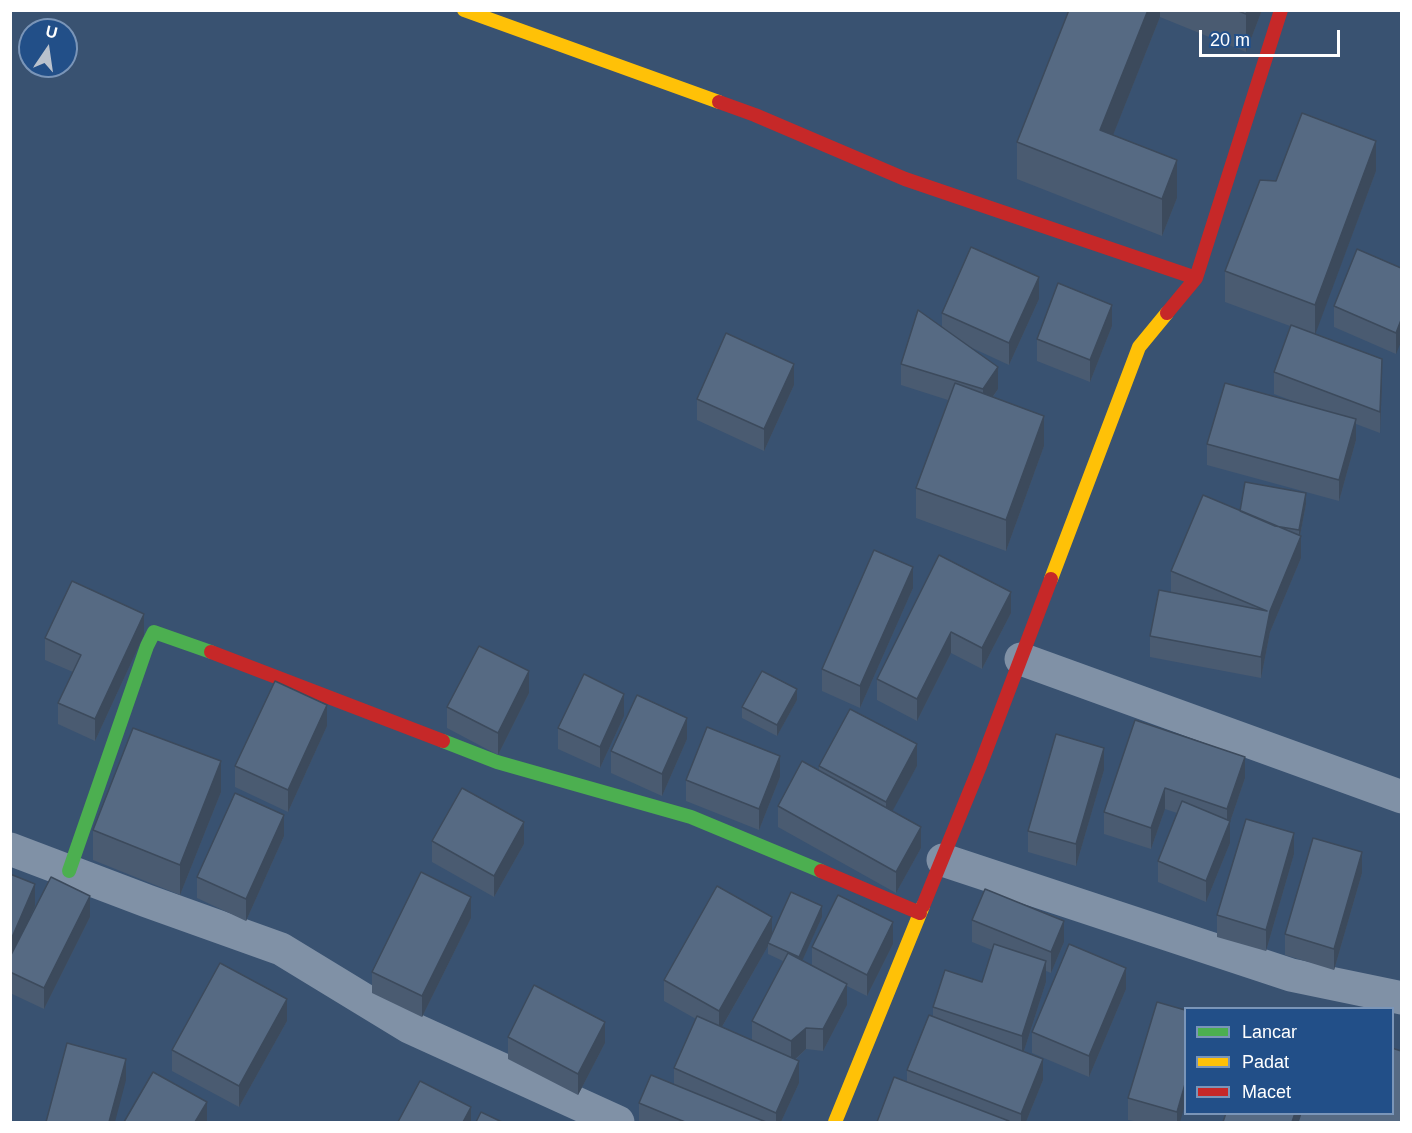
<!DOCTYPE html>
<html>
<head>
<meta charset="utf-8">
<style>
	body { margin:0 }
	#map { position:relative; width:1412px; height:1133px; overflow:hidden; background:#395271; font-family:Helvetica,sans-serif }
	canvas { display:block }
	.frame { position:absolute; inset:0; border:12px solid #fff; pointer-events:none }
	.legend { position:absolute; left:1184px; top:1007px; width:210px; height:108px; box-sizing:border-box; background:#224f88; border:2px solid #7a95b8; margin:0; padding:8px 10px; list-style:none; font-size:18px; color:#fff }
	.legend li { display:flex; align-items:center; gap:12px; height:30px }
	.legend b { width:30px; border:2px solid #7a95b8 }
	.north { position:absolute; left:18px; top:18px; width:60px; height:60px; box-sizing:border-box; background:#224f88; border:2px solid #7a95b8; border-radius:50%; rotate:13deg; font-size:16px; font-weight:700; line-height:24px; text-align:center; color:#fff }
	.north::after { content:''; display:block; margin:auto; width:21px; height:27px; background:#bac2cd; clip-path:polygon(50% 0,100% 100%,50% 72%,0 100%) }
	.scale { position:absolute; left:1199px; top:30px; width:141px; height:27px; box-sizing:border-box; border:3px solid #fff; border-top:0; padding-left:8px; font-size:18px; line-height:21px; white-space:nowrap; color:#fff; -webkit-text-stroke:4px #224f88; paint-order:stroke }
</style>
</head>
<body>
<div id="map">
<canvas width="1412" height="1133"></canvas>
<div class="frame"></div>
<ul class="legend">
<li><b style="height:8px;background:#4caf50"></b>Lancar</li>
<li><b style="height:8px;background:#ffc107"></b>Padat</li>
<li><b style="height:8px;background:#c62828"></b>Macet</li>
</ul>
<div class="north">U</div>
<div class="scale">20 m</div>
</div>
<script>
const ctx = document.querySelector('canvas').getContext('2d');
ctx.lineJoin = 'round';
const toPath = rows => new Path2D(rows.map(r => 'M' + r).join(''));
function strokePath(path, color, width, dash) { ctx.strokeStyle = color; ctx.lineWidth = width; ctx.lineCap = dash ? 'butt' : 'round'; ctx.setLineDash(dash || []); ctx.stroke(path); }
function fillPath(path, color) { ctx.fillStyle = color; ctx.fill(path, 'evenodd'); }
strokePath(toPath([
	[1021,659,1402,797],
	[10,849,147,901,281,949,409,1027,618,1122],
	[943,860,1291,975,1402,998]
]), '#8091a6', 33);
strokePath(toPath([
	[443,741,497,762,691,817,821,871],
	[69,871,147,646,154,632,211,652]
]), '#4caf50', 14);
strokePath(toPath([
	[464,10,719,102],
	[1051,579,1139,347,1167,313],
	[835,1122,923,906]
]), '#ffc107', 14);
strokePath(toPath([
	[719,102,755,115,905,179,1196,278],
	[1167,313,1196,278,1281,10],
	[211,652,443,741],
	[821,871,920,913],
	[923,906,980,766,1051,579]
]), '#c62828', 14);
fillPath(toPath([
	[1069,10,1262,10,1246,52,1160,17,1113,135,1177,198,1162,236,1017,179,1017,142],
	[1376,171,1315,334,1382,380,1380,433,1356,424,1356,440,1339,501,1207,465,1207,444,1298,403,1274,394,1274,372,1290,326,1225,302,1225,271,1276,181],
	[1401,268,1396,354,1334,327,1334,306],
	[1039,299,1009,365,968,346,998,389,993,397,1044,446,1006,551,916,518,916,488,948,400,901,385,901,364,942,327,942,313],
	[1112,326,1090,382,1037,361,1037,339],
	[794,385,764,451,697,420,697,399],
	[1306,504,1300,536,1301,558,1270,632,1261,678,1150,657,1150,636,1171,592,1171,571,1240,511],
	[939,555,1011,613,982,669,951,653,917,721,877,700,877,679],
	[913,588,860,708,822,691,822,669],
	[144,635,95,741,58,724,58,703,73,672,45,660,45,638],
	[529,693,498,755,447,728,447,707],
	[797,700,777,736,742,718,742,707],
	[624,716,600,768,558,749,558,728],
	[1135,720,1245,778,1230,822,1230,843,1206,902,1158,882,1158,861,1177,813,1165,809,1151,849,1104,834,1104,812],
	[327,726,288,812,235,787,235,766],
	[687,739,662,796,611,773,611,751],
	[819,766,917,766,892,811,921,848,896,893,778,827,778,806,819,770],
	[1104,770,1076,866,1028,852,1028,831],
	[780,777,759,830,686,801,686,780],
	[221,792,180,895,93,860,93,830],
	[284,836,246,921,197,898,197,877],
	[432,841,524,844,494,897,432,862],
	[1294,854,1266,951,1217,937,1217,915],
	[1362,873,1334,970,1285,955,1285,934],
	[10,874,35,906,30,918,90,917,44,1009,10,993],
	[822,917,802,961,812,965,812,947,893,944,867,996,847,986,847,1005,823,1051,806,1049,795,1060,799,1083,781,1122,639,1122,639,1103,674,1084,674,1068,696,1019,664,1001,664,980,772,933],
	[768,946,768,954,783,961,752,1021,752,1041,722,1027],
	[471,918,422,1017,372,993,372,972],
	[972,920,1064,942,1051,973,1046,971,1046,982,1024,1051,1043,1080,1026,1122,877,1122,907,1082,907,1070,933,1016,933,1007,982,982,992,950,972,942],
	[1126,989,1089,1077,1032,1053,1032,1032],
	[1157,1002,1180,1122,1139,1122,1128,1120,1128,1098],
	[287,1021,239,1107,172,1071,172,1050],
	[508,1037,605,1043,578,1095,508,1059]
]), '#4a5b71');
fillPath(toPath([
	[1148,10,1160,10,1160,17,1100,168,1100,130],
	[1247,10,1262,10,1246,52,1246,14],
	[1376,141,1376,171,1315,335,1315,305],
	[1177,160,1177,198,1162,236,1162,199],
	[1039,277,1039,299,1009,365,1009,343],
	[1112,305,1112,326,1090,382,1090,360],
	[1401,320,1401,342,1396,354,1396,333],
	[1382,359,1382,380,1380,433,1380,412],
	[794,364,794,385,764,451,764,429],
	[998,367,998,389,983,411,983,389],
	[1044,416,1044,446,1006,551,1006,520],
	[1356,419,1356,440,1339,501,1339,480],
	[1306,493,1306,504,1299,541,1301,536,1301,558,1270,632,1261,678,1261,657,1270,611,1299,541,1299,530],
	[913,567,913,588,860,708,860,686],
	[1011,592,1011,613,982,669,982,648],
	[144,614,144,635,95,741,95,719],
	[951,632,951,653,917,721,917,699],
	[529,671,529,693,498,755,498,733],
	[797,689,797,700,777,736,777,725],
	[624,694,624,716,600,768,600,747],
	[327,705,327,726,288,812,288,790],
	[687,718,687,739,662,796,662,774],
	[917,744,917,766,886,823,886,802],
	[1104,748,1104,770,1076,866,1076,844],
	[780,756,780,777,759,830,759,809],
	[1245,757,1245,778,1230,822,1230,843,1206,902,1206,881,1227,828,1227,809],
	[221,761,221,792,180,895,180,865],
	[1165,788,1165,809,1151,849,1151,828],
	[284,815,284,836,246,921,246,899],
	[524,822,524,844,494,897,494,876],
	[921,827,921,848,896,893,896,872],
	[1294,833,1294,854,1266,951,1266,930],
	[1362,852,1362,873,1334,970,1334,949],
	[35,884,35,906,10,963,10,942],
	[90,896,90,917,44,1009,44,988],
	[471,897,471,918,422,1017,422,996],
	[822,906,822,917,799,968,799,957],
	[772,917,772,938,768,943,768,946,719,1032,719,1011],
	[1064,921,1064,942,1051,973,1051,952],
	[893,922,893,944,867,996,867,975],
	[1046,961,1046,982,1022,1057,1022,1036],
	[1126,968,1126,989,1089,1077,1089,1056],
	[847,984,847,1005,823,1051,823,1029],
	[287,999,287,1021,239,1107,239,1086],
	[605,1022,605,1043,578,1095,578,1074],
	[806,1028,806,1049,791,1063,791,1041],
	[126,1059,126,1080,115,1122,109,1122],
	[1043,1059,1043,1080,1026,1122,1021,1122,1021,1114],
	[799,1061,799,1083,781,1122,776,1122,776,1113],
	[1185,1084,1185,1105,1180,1122,1177,1122,1177,1112],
	[207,1102,207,1122,195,1122],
	[471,1107,471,1122,463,1122],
	[1295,1113,1301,1113,1298,1122,1292,1122]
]), '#3c4a5c');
const building = toPath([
	[1069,10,1148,10,1100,130,1177,160,1162,199,1017,142,1069,10],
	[1236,10,1247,10,1246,14,1236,10],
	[1302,113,1376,141,1315,305,1225,271,1260,180,1276,181,1302,113],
	[971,247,1039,277,1009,343,942,313,971,247],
	[1357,249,1401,268,1401,320,1396,333,1334,306,1357,249],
	[1058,283,1112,305,1090,360,1037,339,1058,283],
	[918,310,998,367,983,389,901,364,918,310],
	[1291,325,1382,359,1380,412,1274,372,1291,325],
	[726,333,794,364,764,429,697,399,726,333],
	[955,383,1044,416,1006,520,916,488,955,383],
	[1225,383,1356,419,1339,480,1207,444,1225,383],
	[1245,482,1306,493,1299,530,1275,526,1240,511,1245,482],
	[1203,495,1301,536,1270,611,1261,657,1150,636,1159,590,1267,611,1171,571,1203,495],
	[874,550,913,567,860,686,822,669,874,550],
	[939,555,1011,592,982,648,951,632,917,699,877,679,939,555],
	[72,581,144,614,95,719,58,703,81,655,45,638,72,581],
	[479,646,529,671,498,733,447,707,479,646],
	[762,671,797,689,777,725,742,707,762,671],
	[584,674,624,694,600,747,558,728,584,674],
	[275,681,327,705,288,790,235,766,275,681],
	[637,695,687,718,662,774,611,751,637,695],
	[850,709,917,744,886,802,819,766,850,709],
	[1135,720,1245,757,1227,809,1165,788,1151,828,1104,812,1135,720],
	[707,727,780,756,759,809,686,780,707,727],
	[133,728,221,761,180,865,93,830,133,728],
	[1056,734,1104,748,1076,844,1028,831,1056,734],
	[802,761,921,827,896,872,778,806,802,761],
	[462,788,524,822,494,876,432,841,462,788],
	[235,793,284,815,246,899,197,877,235,793],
	[1182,801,1230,821,1206,881,1158,861,1182,801],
	[1246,819,1294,833,1266,930,1217,915,1246,819],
	[1313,838,1362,852,1334,949,1285,934,1313,838],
	[421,872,471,897,422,996,372,972,421,872],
	[10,874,35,884,10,942,10,874],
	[51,877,90,896,44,988,10,972,10,957,51,877],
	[717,886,772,917,719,1011,664,980,717,886],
	[985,889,1064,921,1051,952,972,920,985,889],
	[791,892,822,906,799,957,768,943,791,892],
	[838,895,893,922,867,975,812,947,838,895],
	[994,944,1046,961,1022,1036,933,1007,945,970,982,982,994,944],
	[1069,944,1126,968,1089,1056,1032,1032,1069,944],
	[788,953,847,984,823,1029,806,1028,791,1041,752,1021,788,953],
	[220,963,287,999,239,1086,172,1050,220,963],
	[534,985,605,1022,578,1074,508,1037,534,985],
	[1157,1002,1185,1010,1185,1084,1177,1112,1128,1098,1157,1002],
	[929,1015,1043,1059,1021,1114,907,1070,929,1015],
	[697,1016,799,1061,776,1113,674,1068,697,1016],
	[67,1043,126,1059,109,1122,46,1122,67,1043],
	[1392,1048,1401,1051,1401,1122,1298,1122,1301,1113,1392,1113,1392,1048],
	[153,1072,207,1102,195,1122,124,1122,153,1072],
	[651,1075,766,1122,685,1122,639,1103,651,1075],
	[894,1077,1009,1121,1008,1122,877,1122,894,1077],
	[420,1081,471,1107,463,1122,398,1122,420,1081],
	[481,1112,502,1122,476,1122,481,1112],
	[1226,1113,1295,1113,1292,1122,1223,1122,1226,1113]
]);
fillPath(building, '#566a83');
strokePath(building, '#3c4a5c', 1.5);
</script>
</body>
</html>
